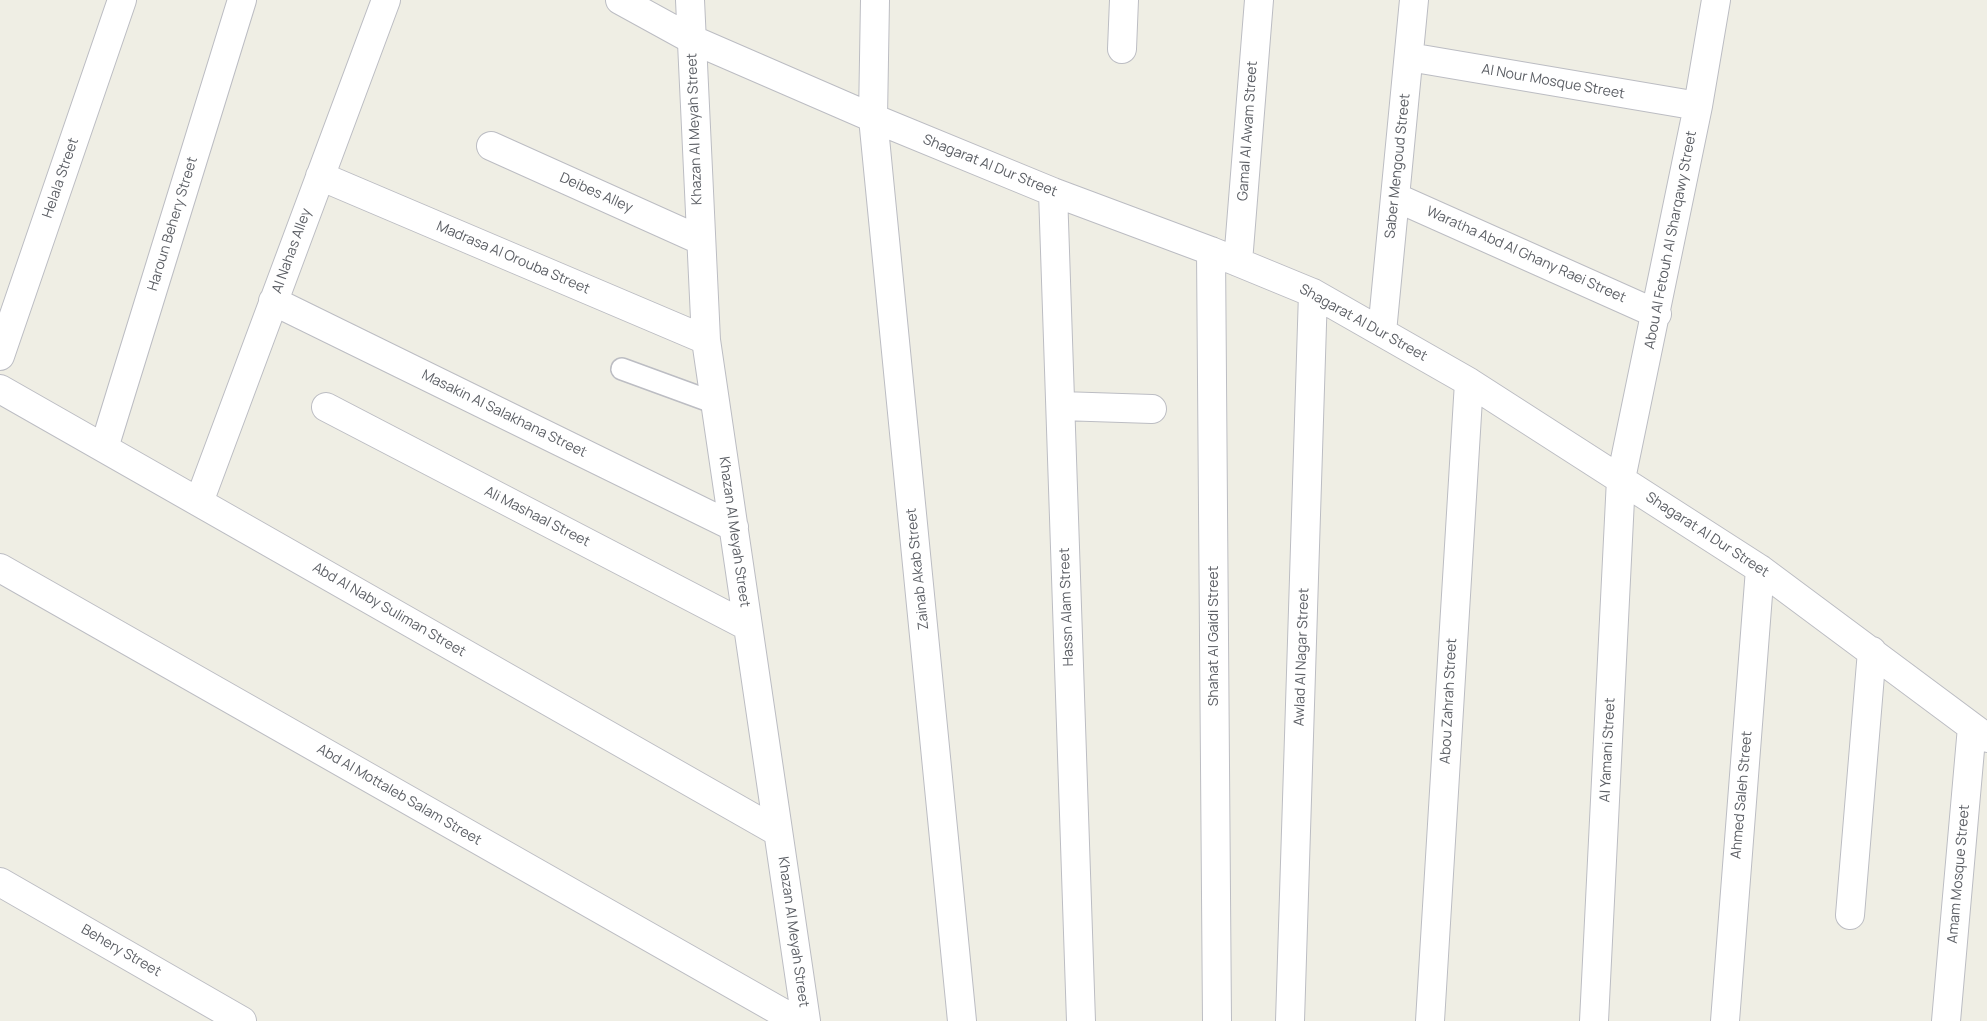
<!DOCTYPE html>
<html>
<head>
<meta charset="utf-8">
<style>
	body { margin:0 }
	canvas { display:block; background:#efeee4 }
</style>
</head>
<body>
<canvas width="1987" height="1021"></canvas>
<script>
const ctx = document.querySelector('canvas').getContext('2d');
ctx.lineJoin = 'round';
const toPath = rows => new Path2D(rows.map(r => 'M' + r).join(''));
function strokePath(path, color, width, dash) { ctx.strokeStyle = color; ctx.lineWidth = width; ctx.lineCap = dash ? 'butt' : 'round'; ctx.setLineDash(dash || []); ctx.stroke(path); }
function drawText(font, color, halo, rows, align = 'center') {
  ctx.font = font + ' Manrope,sans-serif'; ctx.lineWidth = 4; ctx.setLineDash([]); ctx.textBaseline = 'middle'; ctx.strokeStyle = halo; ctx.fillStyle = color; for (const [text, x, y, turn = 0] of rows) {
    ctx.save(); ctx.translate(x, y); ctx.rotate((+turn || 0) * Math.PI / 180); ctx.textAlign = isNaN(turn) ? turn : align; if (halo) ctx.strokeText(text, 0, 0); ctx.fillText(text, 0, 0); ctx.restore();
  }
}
const service = toPath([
	[622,369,715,403]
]);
const minor = toPath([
	[620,0,691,39,873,118,1053,192,1211,251,1313,293,1469,382,1760,569,1987,738],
	[690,0,706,340,806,1021],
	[875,0,873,118,962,1021],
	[1122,49,1124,0],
	[1409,57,1698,106],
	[491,146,700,240],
	[320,176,706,340],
	[1053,192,1081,1021],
	[1395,197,1657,314],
	[1211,251,1217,1021],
	[1238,262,1259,0],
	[273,301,734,527],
	[1382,332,1414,0],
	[0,356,122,0],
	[0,389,778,832],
	[1061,406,1152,409],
	[326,407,747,626],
	[104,448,242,0],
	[199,502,386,0],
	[0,568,797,1021],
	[0,882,242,1021],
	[1850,915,1872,651],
	[1290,1021,1313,293],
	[1430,1021,1469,382],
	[1594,1021,1621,479,1698,106,1716,0],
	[1725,1021,1760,569],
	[1946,1021,1972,727]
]);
strokePath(service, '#bcbdc3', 24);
strokePath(minor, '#bcbdc3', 30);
strokePath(service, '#fff', 21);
strokePath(minor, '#fff', 28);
drawText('14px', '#5c5f65', '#fff', [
	["Al Nour Mosque Street",1553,82,10],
	["Khazan Al Meyah Street",695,129,-92],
	["Gamal Al Awam Street",1248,131,-86],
	["Shagarat Al Dur Street",990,166,22],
	["Saber Mengoud Street",1398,166,-84],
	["Helala Street",61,178,-71],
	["Deibes Alley",596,193,24],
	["Haroun Behery Street",173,224,-73],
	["Abou Al Fetouh Al Sharqawy Street",1671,240,-79],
	["Al Nahas Alley",292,251,-70],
	["Waratha Abd Al Ghany Raei Street",1526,255,24],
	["Madrasa Al Orouba Street",513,258,23],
	["Shagarat Al Dur Street",1363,323,29],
	["Masakin Al Salakhana Street",504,414,26],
	["Ali Mashaal Street",537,517,27],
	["Khazan Al Meyah Street",734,532,82],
	["Shagarat Al Dur Street",1707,535,33],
	["Zainab Akab Street",918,569,-96],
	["Hassn Alam Street",1067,607,-92],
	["Abd Al Naby Suliman Street",389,610,30],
	["Shahat Al Gaidi Street",1214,636,-90],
	["Awlad Al Nagar Street",1302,657,-88],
	["Abou Zahrah Street",1449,701,-87],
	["Al Yamani Street",1608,750,-87],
	["Abd Al Mottaleb Salam Street",399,795,30],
	["Ahmed Saleh Street",1742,795,-85],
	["Amam Mosque Street",1959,874,-85],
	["Khazan Al Meyah Street",793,932,82],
	["Behery Street",121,951,30]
]);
</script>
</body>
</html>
